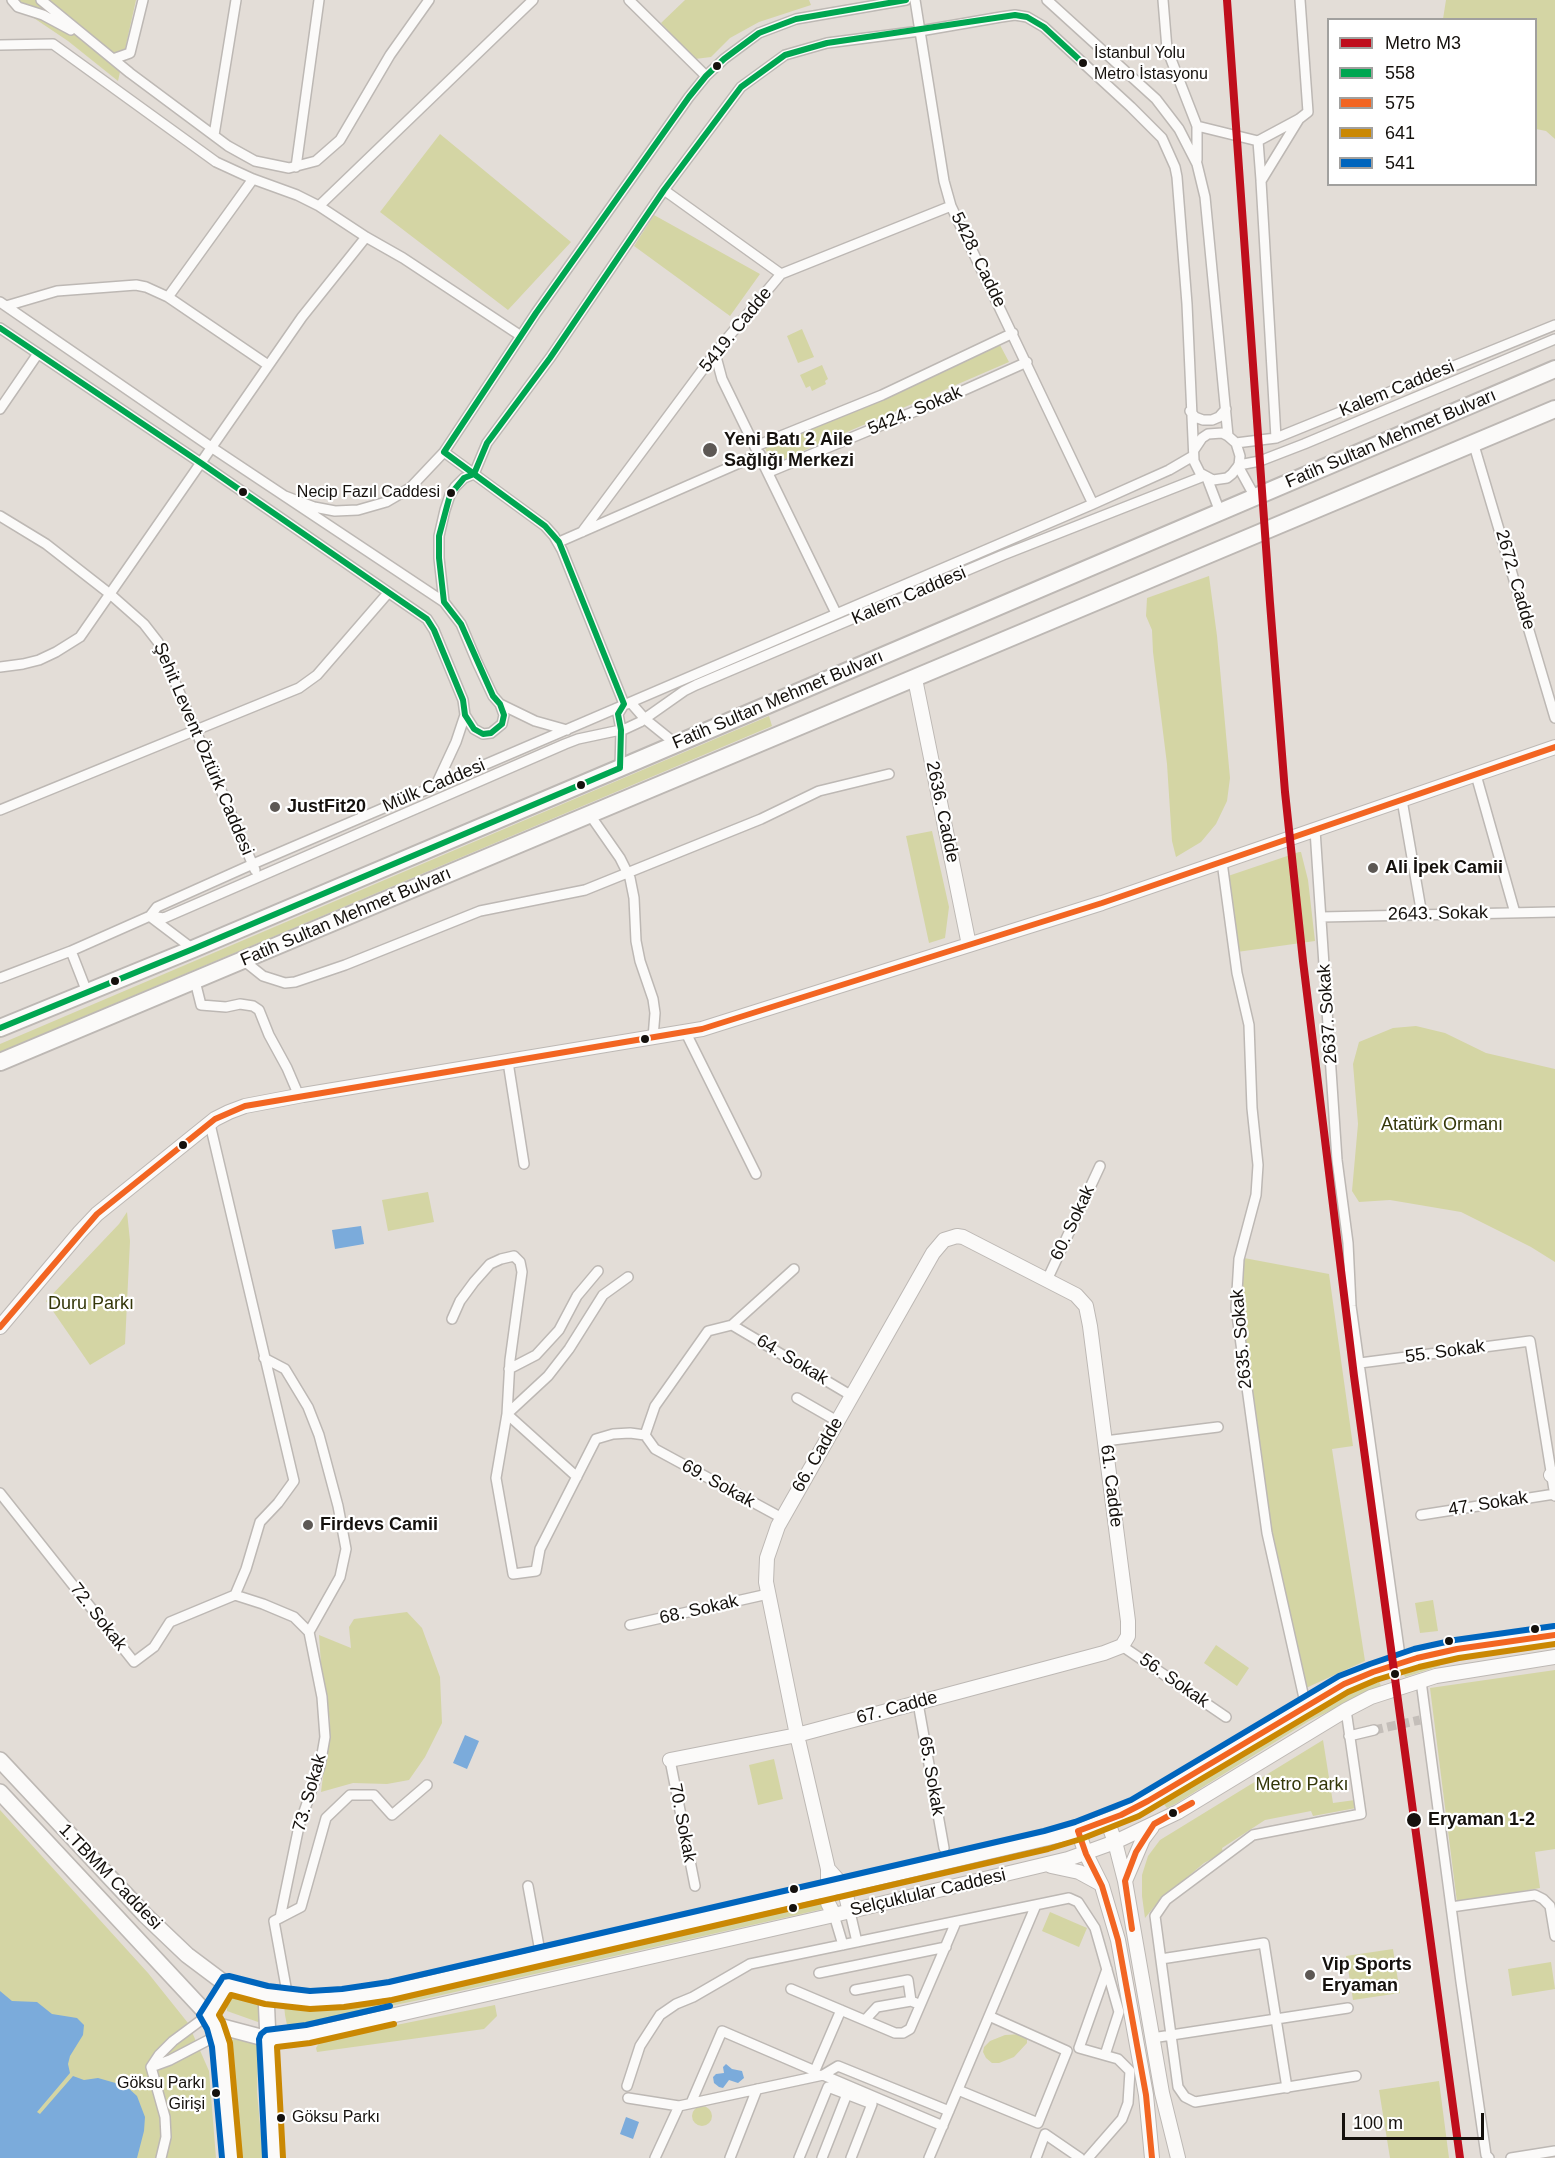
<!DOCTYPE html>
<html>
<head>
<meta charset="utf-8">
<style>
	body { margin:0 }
	#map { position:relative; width:1555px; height:2158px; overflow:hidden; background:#e3ddd7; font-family:Arial,sans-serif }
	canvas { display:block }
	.legend { position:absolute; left:1327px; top:18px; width:210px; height:168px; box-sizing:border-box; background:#fff; border:2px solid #a1a09e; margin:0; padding:8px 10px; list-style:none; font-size:18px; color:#15110d }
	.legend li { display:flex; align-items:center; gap:12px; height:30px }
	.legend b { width:30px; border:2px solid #a1a09e }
	.scale { position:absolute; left:1342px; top:2113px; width:142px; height:27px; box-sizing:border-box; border:3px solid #15110d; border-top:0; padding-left:8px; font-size:18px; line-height:21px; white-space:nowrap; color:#15110d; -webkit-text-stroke:4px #fff; paint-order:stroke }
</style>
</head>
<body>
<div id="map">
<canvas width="1555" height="2158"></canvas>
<ul class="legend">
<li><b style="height:8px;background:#bf0e1c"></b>Metro M3</li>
<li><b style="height:8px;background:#00a651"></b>558</li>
<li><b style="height:8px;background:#f26522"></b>575</li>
<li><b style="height:8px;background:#ca8803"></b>641</li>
<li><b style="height:8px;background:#0065bd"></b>541</li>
</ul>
<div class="scale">100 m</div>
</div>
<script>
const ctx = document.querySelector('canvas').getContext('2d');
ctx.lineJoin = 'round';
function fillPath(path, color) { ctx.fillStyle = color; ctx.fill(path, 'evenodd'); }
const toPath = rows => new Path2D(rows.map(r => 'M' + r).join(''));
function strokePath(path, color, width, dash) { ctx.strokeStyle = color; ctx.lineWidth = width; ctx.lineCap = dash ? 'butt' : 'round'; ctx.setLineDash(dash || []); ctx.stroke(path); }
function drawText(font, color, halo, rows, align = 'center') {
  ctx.font = font + ' Arial,sans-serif'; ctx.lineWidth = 4.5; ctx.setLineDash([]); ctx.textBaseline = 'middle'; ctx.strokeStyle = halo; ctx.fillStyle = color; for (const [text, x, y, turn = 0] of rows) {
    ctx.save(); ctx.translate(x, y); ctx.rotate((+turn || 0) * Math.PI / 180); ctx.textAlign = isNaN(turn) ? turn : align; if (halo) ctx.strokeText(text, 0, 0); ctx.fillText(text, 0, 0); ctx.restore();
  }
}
fillPath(toPath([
	[7,0,136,0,118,81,68,41],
	[685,0,809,0,811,5,759,22,730,38,711,57,695,59,661,23],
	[1446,0,1555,0,1555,139,1546,131,1536,129,1536,20,1443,19],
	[440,134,571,242,508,310,380,212],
	[654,215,760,274,730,316,634,246],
	[802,329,814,357,798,363,787,336],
	[1000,345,1009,362,773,464,765,448],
	[822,365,828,379,825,381,826,384,812,391,810,386,806,388,800,375],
	[1209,576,1217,636,1230,778,1227,801,1216,824,1201,842,1176,857,1172,841,1167,764,1153,652,1152,630,1146,616,1147,598],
	[769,716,772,726,0,1052,0,1044],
	[932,831,949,907,945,938,929,943,906,836],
	[1299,852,1301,852,1308,880,1315,941,1237,952,1228,876],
	[1416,1026,1445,1033,1486,1053,1555,1069,1555,1262,1531,1247,1461,1212,1390,1200,1359,1202,1352,1191,1358,1124,1353,1064,1359,1042,1393,1028],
	[428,1192,434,1222,388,1231,382,1200],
	[127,1212,130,1241,125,1344,90,1365,46,1301,119,1224],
	[1244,1258,1329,1274,1353,1446,1332,1449,1365,1661,1306,1688,1273,1539,1241,1322],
	[1433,1600,1438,1631,1420,1633,1415,1603],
	[407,1612,422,1628,440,1677,442,1723,425,1757,409,1780,387,1784,353,1783,321,1792,330,1721,321,1664,319,1635,351,1648,349,1627,354,1619],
	[1216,1645,1249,1668,1237,1686,1204,1663],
	[1439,1662,1440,1666,1405,1677,1403,1672],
	[1555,1670,1555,1849,1535,1852,1540,1888,1457,1902,1430,1688],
	[1379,1681,1381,1686,1309,1721,1177,1803,1167,1808,1163,1803,1306,1715,1339,1697],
	[1323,1740,1333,1803,1355,1800,1356,1808,1313,1816,1311,1811,1265,1820,1222,1848,1223,1853,1204,1863,1158,1902,1145,1918,1142,1896,1142,1875,1148,1856,1160,1840],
	[774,1759,783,1799,758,1805,749,1765],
	[0,1810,148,1973,188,2023,209,2071,216,2158,0,2158],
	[817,1901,823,1902,823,1909,424,1999,308,2023,287,2025,285,2015,284,2005,305,2006,348,2005,391,1998,484,1979],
	[1050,1912,1087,1928,1079,1947,1042,1931],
	[1393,1949,1400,1993,1353,2000,1346,1956],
	[1551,1962,1555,1989,1512,1996,1508,1969],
	[235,1996,247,1997,258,2003,262,2010,262,2019,258,2022,227,2011,227,2003],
	[495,2005,497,2016,484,2029,317,2052,316,2048,321,2040,332,2038],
	[1022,2034,1027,2038,1027,2043,1014,2057,999,2063,992,2063,986,2058,983,2052,984,2047,990,2041,1005,2035],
	[236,2039,258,2044,257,2092,263,2158,238,2158,229,2040],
	[1439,2081,1449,2158,1390,2158,1379,2090],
	'692 2116a10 10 0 1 1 20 0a10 10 0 1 1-20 0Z'
]), '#d4d5a4');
fillPath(toPath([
	[361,1226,364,1244,335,1249,332,1230],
	[465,1735,479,1741,467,1769,453,1763],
	[0,1991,12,2001,37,2002,52,2014,77,2018,84,2025,83,2035,70,2056,68,2064,70,2073,37,2112,40,2114,73,2076,84,2080,98,2078,126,2086,137,2096,145,2117,144,2131,137,2158,0,2158],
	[726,2064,732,2069,742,2071,744,2078,738,2083,729,2080,723,2088,719,2087,714,2083,713,2077,716,2074,724,2073,723,2067],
	[626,2117,639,2122,633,2139,620,2134]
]), '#7babdb');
strokePath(toPath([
	[1374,1730,1420,1720]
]), '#c4beb9', 9, [9, 4.5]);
const street = toPath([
	[12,0,18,7,43,15,71,30],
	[41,0,130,73,228,146,255,161,289,168,316,161,340,140,390,55,429,0],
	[629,0,706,76],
	[915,0,944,181,951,206,1093,504],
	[1047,0,1156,99,1179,129,1197,164,1205,197,1228,436],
	[1163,0,1167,49,1197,126,1197,160],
	[0,45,53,44,216,162,253,179,297,195,319,206,366,237,403,258,521,336],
	[113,59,130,53,143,0],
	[1197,126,1258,141,1261,180],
	[214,135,236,0],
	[1258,141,1299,119,1308,112,1300,0],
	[296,167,319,0],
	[664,190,781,274],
	[319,206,533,0],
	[168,297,253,179],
	[0,302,211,447,444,602,461,624,477,662,493,696,500,704,504,715,502,724,491,733,483,734,474,729,465,715],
	[6,306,57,291,136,285,146,287,168,297,268,365],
	[0,328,201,463,427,619,434,630,463,700,465,715,456,742,436,785],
	[715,353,722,379,836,613],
	[0,409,37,355],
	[1190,411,1195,417,1203,420,1212,420,1219,417,1226,409],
	[1276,438,1261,181,1299,119],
	[1473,442,1555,718],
	[1236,443,1276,438,1555,325],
	[756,446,882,395,1013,333],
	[444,452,545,526,554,536,562,550,624,704],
	[1239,465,1260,461,1304,444,1555,339],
	[1238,466,1255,497],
	[769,472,942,400,1027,362],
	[1207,478,1220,512],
	[285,496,314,507,335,511,358,510,386,502,410,488,444,452,536,313,689,97,706,76,724,59,759,33,796,19,906,0],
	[0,516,46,544,110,594,144,624,158,642,255,870],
	[582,532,715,353,781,274,951,206],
	[559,542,760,454],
	[444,602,439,558,439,536,445,510,450,495,455,487,464,478,474,474,487,443,550,358,664,190,741,87,785,55,827,43,920,31,1001,17,1015,15,1027,17,1044,27,1131,107,1162,138,1175,167,1177,177,1187,304,1194,461,1200,473,1213,480,1227,478,1232,474,1239,465,1240,456,1236,443,1228,436,1222,433,1208,434,1202,438,1194,450],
	[0,667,23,664,39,660,56,652,80,637,302,317,366,237],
	[500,704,535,721,567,730],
	[627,704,631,703,645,719,676,744],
	[620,768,621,730,618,714,623,706],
	[1476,775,1515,913],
	[1402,800,1422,915],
	[0,810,299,688,317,675,388,593],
	[590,815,620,858,630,878,634,898,636,941,640,961,653,999,655,1013,653,1038],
	[1315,830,1337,1160,1348,1243,1351,1306,1401,1663],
	[1222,862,1237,973,1249,1025,1252,1108,1258,1165,1256,1195,1239,1259,1236,1308,1267,1533,1306,1707],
	[150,916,157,907,253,864,1093,504,1169,470,1193,456],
	[1321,917,1555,912],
	[152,918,193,949],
	[71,951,87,992],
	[243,960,263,976,285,983,295,982,345,965,480,911,585,890,761,819,819,791,889,774],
	[0,978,71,951,150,916,164,918,565,744,578,739,625,729,640,722,684,691,696,685,1003,555,1204,476],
	[195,981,201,1005,226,1007,240,1004,253,1006,259,1010,269,1035,287,1068,299,1096],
	[686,1033,756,1174],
	[508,1062,524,1164],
	[210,1124,294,1481,278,1503,260,1522,246,1569,235,1595],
	[1047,1280,1100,1166],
	[452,1319,460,1301,474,1282,490,1264,501,1259,514,1256,520,1262,522,1272,510,1360,507,1414,496,1478,513,1574,536,1571,540,1549,596,1439,613,1434,630,1433,645,1435],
	[732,1325,852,1396],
	[264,1358,285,1369,308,1407,319,1435,338,1506,346,1549,340,1577,309,1632],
	[1360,1363,1530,1341,1555,1496],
	[509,1369,536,1355,559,1330,577,1296,598,1271],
	[797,1398,837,1421],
	[1105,1441,1218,1427],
	[577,1477,507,1414,548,1376,569,1349,603,1295,628,1277],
	[0,1493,134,1662,154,1647,170,1622,235,1595,263,1604,294,1617,309,1632],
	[1421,1515,1555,1494],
	[782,1518,655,1449,645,1435,655,1406,708,1331,732,1325,794,1269],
	[630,1625,768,1594],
	[1122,1646,1226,1717],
	[1421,1681,1461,1982,1486,2155,1489,2158],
	[918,1703,944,1848],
	[1346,1710,1361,1814,1253,1835,1166,1900,1155,1916,1178,2087,1185,2097,1195,2102,1356,2076],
	[1349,1736,1374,1730],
	[670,1760,695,1886],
	[528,1886,541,1957],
	[1451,1907,1535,1895,1543,1899,1550,1906,1555,1936],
	[850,1912,857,1942],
	[834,1915,843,1945],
	[280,1918,299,1826,320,1766,325,1737,322,1697,309,1632],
	[1161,1959,1264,1943,1287,2088],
	[819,1973,946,1947],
	[791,1989,895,2033,903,2033,910,2029,956,1922],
	[855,1990,908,1980,911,2001],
	[288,1998,274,1921,301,1907,326,1818,350,1795,374,1795,392,1815,427,1785],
	[865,2020,877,2007,911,2001,916,2003],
	[1152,2038,1348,2008],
	[151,2067,165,2117,166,2137,161,2158],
	[151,2067,159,2055,173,2041,208,2015],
	[151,2067,170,2060,218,2035],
	[813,2075,841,2010],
	[823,2075,943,2126],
	[627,2086,640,2046,660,2015,676,2004,693,1997,750,1964,1069,1898,1078,1902,1095,1928,1119,2012,1105,2055],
	[958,2090,1038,2123,1067,2051,989,2016],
	[628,2098,679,2106],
	[691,2103,722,2031,815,2071],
	[655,2158,679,2106,823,2075,838,2066,949,2111],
	[730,2158,757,2089],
	[799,2158,828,2087,872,2104,851,2158],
	[822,2158,847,2094],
	[929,2158,1036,1905],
	[1036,2158,1045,2134,1080,2158],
	[1088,2158,1122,2119,1128,2103,1130,2071,1118,2059,1079,2048,1107,1969],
	[1511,2158,1555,2151]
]);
const secondary = toPath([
	[915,679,969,945],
	[0,1327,80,1232,97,1214,215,1119,229,1112,245,1106,303,1095,702,1029,1102,903,1555,747],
	[1551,1475,1555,1474],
	[670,1760,797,1735,1104,1653,1122,1646,1128,1636,1128,1621,1090,1326,1086,1306,1076,1295,963,1237,957,1236,944,1240,933,1253,778,1526,767,1558,766,1582,797,1735,828,1869],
	[1107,1820,1115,1842,1125,1881,1162,2093,1178,2158],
	[1078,1831,1086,1854,1102,1886,1118,1940,1146,2095,1152,2158],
	[1051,1866,1079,1872,1101,1884],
	[1125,1881,1143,1839,1152,1827],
	[834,1915,828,1903,828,1869,844,1887,850,1912],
	[266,1995,297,1999,329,2000,412,1987,1078,1831,1121,1815,1148,1801,1344,1684,1373,1672,1417,1658,1457,1649,1555,1635],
	[268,2039,316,2033,834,1915,1068,1859,1115,1842,1178,1812,1346,1710,1371,1697,1436,1676,1555,1657]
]);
const primary = toPath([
	[0,1760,145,1915,187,1955,227,1985],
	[0,1792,208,2015],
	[227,1985,266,1995,268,2039,215,2025,208,2015,227,1985],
	[215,2025,221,2045,231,2158],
	[268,2039,274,2158]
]);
const highway = toPath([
	[0,1028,193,949,620,768,1555,369],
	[0,1062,1555,409]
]);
strokePath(street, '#bdb8b4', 12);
strokePath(secondary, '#bdb8b4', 16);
strokePath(primary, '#bdb8b4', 18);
strokePath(highway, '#bdb8b4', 20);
strokePath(street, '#fbfaf9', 9);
strokePath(secondary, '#fbfaf9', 14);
strokePath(primary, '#fbfaf9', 15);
strokePath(highway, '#fbfaf9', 16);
strokePath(toPath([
	[0,328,201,463,427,619,434,630,463,700,465,715,474,729,483,734,491,733,502,724,504,715,500,704,493,696,461,624,444,602,439,558,439,536,450,495,464,478,474,474,487,443,550,358,664,190,741,87,785,55,827,43,1015,15,1027,17,1044,27,1083,63],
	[0,1028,193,949,620,768,621,730,618,714,624,704,559,542,545,526,444,452,536,313,689,97,706,76,724,59,759,33,796,19,906,0]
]), '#00a651', 6);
strokePath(toPath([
	[0,1327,97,1214,215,1119,245,1106,702,1029,1102,903,1555,747],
	[1132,1929,1125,1881,1136,1852,1154,1824,1192,1803],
	[1152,2158,1146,2095,1118,1940,1102,1886,1086,1854,1078,1831,1121,1815,1148,1801,1344,1684,1373,1672,1417,1658,1457,1649,1555,1635]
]), '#f26522', 6);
strokePath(toPath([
	[240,2157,230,2043,223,2022,219,2015,231,1995,265,2004,310,2009,344,2007,392,2000,1048,1849,1081,1839,1139,1816,1348,1692,1376,1680,1419,1667,1459,1658,1555,1644],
	[283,2158,277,2047,310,2043,394,2024]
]), '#ca8803', 6);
strokePath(toPath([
	[222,2158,212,2047,207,2029,199,2015,223,1977,229,1976,268,1986,310,1991,342,1989,389,1982,1044,1831,1075,1822,1131,1800,1339,1676,1370,1664,1414,1649,1455,1640,1554,1626],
	[265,2158,259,2039,261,2034,266,2030,306,2025,390,2006]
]), '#0065bd', 6);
strokePath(toPath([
	[1227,0,1270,603,1285,792,1303,961,1354,1376,1460,2158]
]), '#bf0e1c', 8);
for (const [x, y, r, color] of [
	[1083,63,5,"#15110d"],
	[717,66,5,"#15110d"],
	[710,450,8,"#5d5854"],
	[243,492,5,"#15110d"],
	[451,493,5,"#15110d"],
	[581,785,5,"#15110d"],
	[275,807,6,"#5d5854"],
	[1373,868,6,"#5d5854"],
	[115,981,5,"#15110d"],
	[645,1039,5,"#15110d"],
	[183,1145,5,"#15110d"],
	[308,1525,6,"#5d5854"],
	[1535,1629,5,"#15110d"],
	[1449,1641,5,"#15110d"],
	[1395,1674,5,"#15110d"],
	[1173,1813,5,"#15110d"],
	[1414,1820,8,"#15110d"],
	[794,1889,5,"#15110d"],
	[793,1908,5,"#15110d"],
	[1310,1975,6,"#5d5854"],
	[216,2093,5,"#15110d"],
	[281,2118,5,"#15110d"]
]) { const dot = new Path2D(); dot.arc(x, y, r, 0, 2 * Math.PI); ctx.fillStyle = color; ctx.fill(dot); strokePath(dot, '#fff', 2); }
drawText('16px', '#15110d', '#fff', [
	["İstanbul Yolu",1094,54],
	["Metro İstasyonu",1094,75],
	["Necip Fazıl Caddesi",440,493,"right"],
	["Göksu Parkı",205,2084,"right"],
	["Girişi",205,2105,"right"],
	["Göksu Parkı",292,2118]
], 'left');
drawText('18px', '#15110d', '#fff', [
	["5428. Cadde",978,260,64],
	["5419. Cadde",736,330,-51],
	["Kalem Caddesi",1397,389,-22],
	["5424. Sokak",915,411,-23],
	["Fatih Sultan Mehmet Bulvarı",1391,439,-23],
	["2672. Cadde",1515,580,74],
	["Kalem Caddesi",909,596,-23],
	["Fatih Sultan Mehmet Bulvarı",778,700,-23],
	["Şehit Levent Öztürk Caddesi",203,749,67],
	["Mülk Caddesi",434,786,-23],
	["2636. Cadde",942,812,78],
	["2643. Sokak",1438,914,-1],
	["Fatih Sultan Mehmet Bulvarı",346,917,-23],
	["2637. Sokak",1328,1014,-94],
	["60. Sokak",1073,1223,-65],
	["2635. Sokak",1242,1339,-95],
	["55. Sokak",1445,1352,-8],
	["64. Sokak",792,1360,31],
	["66. Cadde",818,1455,-60],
	["69. Sokak",718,1484,29],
	["61. Cadde",1111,1486,83],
	["47. Sokak",1488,1504,-9],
	["68. Sokak",699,1610,-13],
	["72. Sokak",98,1617,52],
	["56. Sokak",1174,1681,35],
	["67. Cadde",897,1708,-15],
	["65. Sokak",931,1776,80],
	["73. Sokak",310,1793,-74],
	["70. Sokak",682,1823,79],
	["1.TBMM Caddesi",110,1877,46],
	["Selçuklular Caddesi",928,1893,-13]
]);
drawText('bold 18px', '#15110d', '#fff', [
	["Yeni Batı 2 Aile",724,440],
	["Sağlığı Merkezi",724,461],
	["JustFit20",287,807],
	["Ali İpek Camii",1385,868],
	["Firdevs Camii",320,1525],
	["Vip Sports",1322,1965],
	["Eryaman",1322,1986]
], 'left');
drawText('18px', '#343709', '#fff', [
	["Atatürk Ormanı",1442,1125],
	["Duru Parkı",91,1304],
	["Metro Parkı",1302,1785]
]);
drawText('bold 18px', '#15110d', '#fff', [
	["Eryaman 1-2",1428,1820]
], 'left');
</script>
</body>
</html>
